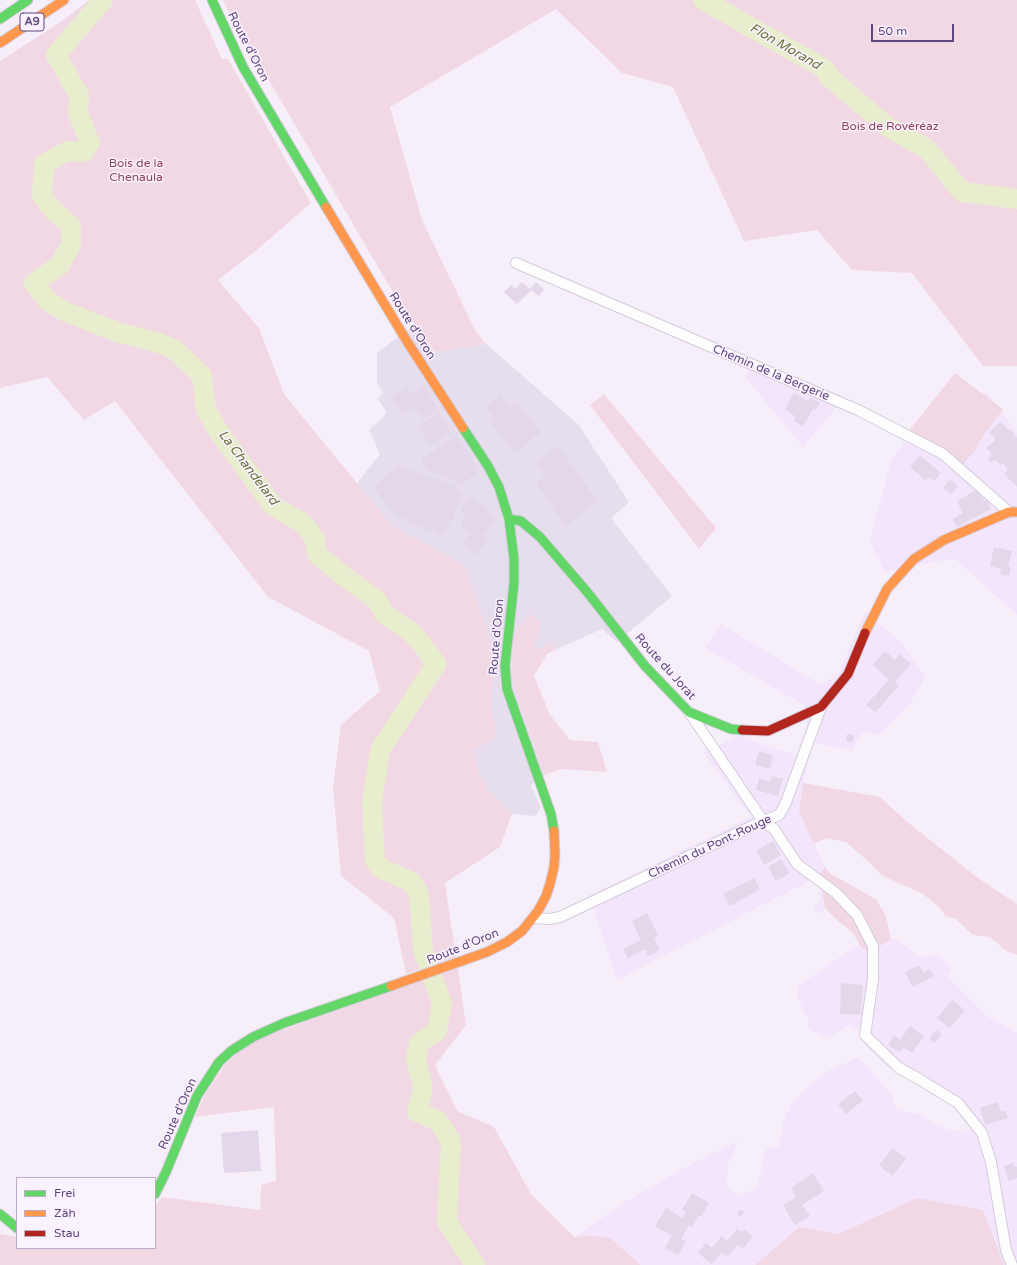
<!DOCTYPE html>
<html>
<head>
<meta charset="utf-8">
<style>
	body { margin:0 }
	#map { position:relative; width:1017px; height:1265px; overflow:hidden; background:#f6effa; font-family:"Varela Round",sans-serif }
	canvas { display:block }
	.legend { position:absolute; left:16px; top:1177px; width:140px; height:72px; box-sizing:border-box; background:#fbf2ff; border:1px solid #bcaecb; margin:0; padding:5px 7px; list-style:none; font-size:12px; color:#5e497e }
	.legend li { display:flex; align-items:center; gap:8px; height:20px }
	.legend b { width:20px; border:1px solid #bcaecb }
	.scale { position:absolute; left:871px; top:24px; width:83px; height:18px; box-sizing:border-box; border:2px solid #5e497e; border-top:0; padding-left:5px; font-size:12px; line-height:14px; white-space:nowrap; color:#5e497e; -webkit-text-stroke:3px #fbf2ff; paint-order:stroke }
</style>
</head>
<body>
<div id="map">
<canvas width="1017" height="1265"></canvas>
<ul class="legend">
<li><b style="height:5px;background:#63d668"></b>Frei</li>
<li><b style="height:5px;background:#ff974d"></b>Zäh</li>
<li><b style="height:5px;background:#b3261e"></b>Stau</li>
</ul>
<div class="scale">50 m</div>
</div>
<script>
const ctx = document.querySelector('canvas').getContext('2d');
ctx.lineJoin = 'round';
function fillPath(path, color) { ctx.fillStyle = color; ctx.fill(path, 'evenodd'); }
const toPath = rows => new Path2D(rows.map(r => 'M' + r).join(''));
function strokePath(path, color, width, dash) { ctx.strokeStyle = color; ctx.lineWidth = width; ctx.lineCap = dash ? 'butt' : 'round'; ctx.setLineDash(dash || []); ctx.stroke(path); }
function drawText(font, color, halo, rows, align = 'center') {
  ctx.font = font + ' "Varela Round",sans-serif'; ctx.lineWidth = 3; ctx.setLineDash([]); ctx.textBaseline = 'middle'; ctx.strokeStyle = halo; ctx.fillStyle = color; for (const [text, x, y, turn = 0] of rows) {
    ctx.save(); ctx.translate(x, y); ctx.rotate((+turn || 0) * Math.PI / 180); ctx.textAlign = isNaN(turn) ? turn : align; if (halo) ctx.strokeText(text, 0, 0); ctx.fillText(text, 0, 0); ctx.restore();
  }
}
fillPath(toPath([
	[753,369,839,404,803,447,746,378,748,371],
	[987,393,1017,432,1017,615,954,558,885,572,870,542,891,460,940,396],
	[865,612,902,643,925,677,910,704,879,735,863,732,852,750,814,743,803,783,799,812,825,867,819,876,825,908,819,914,813,909,820,900,818,885,811,880,617,980,590,895,751,817,703,752,739,736,796,755,807,727,804,705,705,648,721,624,821,685,839,672],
	[897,939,920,957,940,956,951,969,947,976,987,1016,1017,1033,1017,1265,1004,1265,982,1210,917,1198,838,1234,799,1227,755,1265,641,1265,609,1237,590,1236,574,1237,622,1204,693,1163,739,1140,729,1161,726,1186,738,1196,757,1188,766,1149,779,1147,784,1120,791,1104,807,1087,828,1071,858,1057,891,1094,894,1103,898,1110,920,1114,930,1121,948,1129,962,1132,971,1128,966,1119,948,1101,931,1094,888,1067,870,1051,862,1040,859,1030,848,1025,828,1038,808,1029,808,1019,797,997,798,986,859,944,867,953,891,940]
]), '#f3e5fb');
fillPath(toPath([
	[414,325,435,352,486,344,578,424,629,502,611,518,672,596,617,642,602,629,555,650,552,643,537,650,534,644,541,625,532,614,516,629,517,697,545,775,531,785,541,808,535,816,512,814,489,791,479,773,473,750,497,737,491,707,495,653,464,565,392,526,357,483,380,454,369,430,387,413,377,398,383,393,377,383,377,353]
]), '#e6deed');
fillPath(toPath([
	[89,0,195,0,222,59,228,59,311,203,253,253,218,280,259,328,284,394,392,526,464,565,495,653,491,707,497,737,473,750,479,773,489,791,512,814,500,847,445,883,456,957,406,974,394,918,341,876,333,787,341,725,380,691,369,651,268,597,115,401,84,420,47,377,0,388,0,61,65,19],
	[223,0,1017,0,1017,366,983,366,912,273,852,270,817,230,744,241,673,87,622,73,556,9,390,107,422,220,475,330,486,344,435,352,414,325,395,296,225,5],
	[955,373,1003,409,985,433,975,450,962,466,908,432],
	[604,394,716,528,699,549,590,405],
	[532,614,541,625,534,644,537,650,553,643,555,650,547,654,534,676,550,715,570,740,598,742,607,772,561,769,545,775,517,697,512,673,513,649,516,629],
	[803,783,880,797,906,821,978,878,1017,904,1017,955,1005,950,990,937,973,935,956,919,946,916,939,907,923,894,881,875,871,864,846,842,826,838,814,844,799,812],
	[825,867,831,874,876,899,886,916,891,940,867,953,859,944,853,933,837,920,825,908,819,876],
	[458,968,466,1025,435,1065,457,1111,494,1127,531,1194,574,1237,590,1236,609,1237,641,1265,0,1265,0,1234,17,1237,17,1248,155,1248,155,1206,162,1197,260,1210,261,1185,276,1181,274,1107,195,1117,203,1098,224,1066,244,1048,268,1035],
	[917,1198,983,1210,1004,1265,755,1265,799,1227,838,1234]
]), '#f2d8e5');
strokePath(toPath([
	[103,0,56,55,79,95,78,113,90,143,84,152,68,151,44,164,42,196,55,212,71,226,71,244,60,265,34,283,48,301,66,312,117,332,159,343,174,349,202,376,206,410,219,432,273,506,303,523,315,539,317,554,345,577,377,600,384,614,411,632,425,648,436,664,380,750,372,803,375,860,380,868,412,882,419,895,423,950,442,1004,437,1031,419,1043,416,1059,423,1088,417,1112,438,1121,451,1142,447,1222,475,1265],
	[703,0,825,69,828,76,888,127,927,149,962,192,1017,199]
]), '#e8edce', 20);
fillPath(toPath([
	[522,282,531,290,517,304,504,292,511,285,515,289],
	[536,282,544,289,539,296,530,289],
	[424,385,438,409,423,419,415,407,402,415,391,397,407,387,411,394],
	[794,393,808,401,810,397,820,403,816,410,813,409,803,426,794,421,796,417,785,409],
	[501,395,510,408,517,402,541,432,515,453,490,422,495,419,486,407],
	[439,413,451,433,430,446,418,426],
	[1001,422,1008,430,1010,429,1017,438,1017,487,1004,474,1008,470,1003,463,1001,465,995,459,991,462,988,458,992,454,986,448,996,440,989,432],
	[456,436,476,465,474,466,478,473,470,479,466,472,465,472,469,479,460,485,454,479,452,481,427,470,421,459],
	[558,446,598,502,565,526,536,483,545,476,536,463],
	[920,455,941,473,934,481,929,477,926,481,910,467],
	[399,465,434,480,435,477,460,489,459,492,463,494,455,511,456,511,449,526,446,525,447,531,444,534,438,535,434,528,432,533,394,514,373,487],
	[950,480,958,486,951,494,943,488],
	[978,489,984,501,987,500,991,509,957,527,953,519,963,513,957,501],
	[469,496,489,510,488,512,496,517,483,536,488,539,477,555,462,545,470,533,460,526,466,516,460,510],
	[994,547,1012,551,1008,567,1011,567,1009,576,1000,574,1001,569,990,566],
	[885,651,895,660,899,654,911,664,895,682,899,686,875,712,866,705,889,680,873,665],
	[847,734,854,735,853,742,846,741],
	[759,751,773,755,770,769,755,765],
	[772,776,783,779,778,796,756,790,759,778,770,782],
	[773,841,781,855,764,865,756,851],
	[781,859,790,873,776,881,768,867],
	[754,878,760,889,730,906,723,894],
	[647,913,658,935,654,938,660,950,648,956,645,949,628,958,623,949,641,940,632,921],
	[919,965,923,973,930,969,934,976,913,987,905,972],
	[841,983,863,985,861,1015,840,1014],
	[952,1000,965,1010,950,1028,937,1018],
	[910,1026,924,1036,912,1053,903,1047,899,1052,888,1045,894,1035,900,1040],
	[936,1030,942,1034,934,1043,929,1039],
	[855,1091,863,1100,846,1114,838,1104],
	[998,1102,1001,1112,1005,1110,1008,1118,985,1125,980,1108],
	[258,1130,261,1171,224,1173,221,1133],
	[893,1148,906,1159,892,1176,879,1165],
	[1013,1163,1015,1167,1017,1167,1017,1178,1009,1181,1004,1166],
	[813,1173,824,1191,802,1205,810,1216,795,1225,783,1205,796,1197,791,1188],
	[692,1193,709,1203,701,1217,699,1215,692,1227,689,1225,681,1239,686,1241,678,1255,665,1248,672,1236,655,1226,666,1208,682,1218,686,1212,682,1210],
	[741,1209,744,1213,740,1217,737,1213],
	[737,1229,742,1232,744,1229,753,1236,743,1249,738,1245,727,1257,722,1252,712,1264,698,1253,706,1243,712,1248,722,1236,727,1241]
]), '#e2d8ea');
const street = toPath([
	[516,263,858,410,943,454,1009,512],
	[689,712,763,821,774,829,797,864,836,893,857,915,873,946,873,979,865,1035,899,1068,919,1079,958,1103,982,1133,991,1162,1006,1250,1012,1265],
	[534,918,549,919,560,917,763,821,779,815,785,805,821,707]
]);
const fast = toPath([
	[212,0,243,67,326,207],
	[0,19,28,0],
	[463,428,488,466,499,487,509,519,514,559,514,583,505,666,507,689,551,814,554,831],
	[509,519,521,521,540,537,588,593,645,666,689,712,731,729,742,730],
	[155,1194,166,1172,197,1096,219,1062,231,1051,253,1037,284,1023,391,986],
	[0,1214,17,1228]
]);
const slow = toPath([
	[0,43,64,0],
	[326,207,408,343,463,428],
	[865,633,887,589,914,559,944,540,1009,512,1017,512],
	[391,986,487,952,507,942,522,931,538,911,546,896,550,884,554,867,555,855,554,831]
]);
const jam = toPath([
	[742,730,768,731,821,707,848,674,865,633]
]);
strokePath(street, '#d3cbda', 12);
strokePath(fast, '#d5ccdd', 11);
strokePath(slow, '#d5ccdd', 11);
strokePath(jam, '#d5ccdd', 11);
strokePath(street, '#fefdfe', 10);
strokePath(fast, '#63d668', 9);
strokePath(slow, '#ff974d', 9);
strokePath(jam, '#b3261e', 9);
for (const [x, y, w] of [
	[32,22,24]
]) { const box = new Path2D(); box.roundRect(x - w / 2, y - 9, w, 18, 3); ctx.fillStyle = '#fbf2ff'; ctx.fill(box); strokePath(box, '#5e497e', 1); }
drawText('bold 11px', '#5e497e', null, [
	["A9",32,22]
]);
drawText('12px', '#5e497e', '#fbf2ff', [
	["Route d'Oron",248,47,63],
	["Route d'Oron",412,326,58],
	["Chemin de la Bergerie",771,373,23],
	["Route d'Oron",497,637,-85],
	["Route du Jorat",665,667,48],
	["Chemin du Pont-Rouge",710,847,-25],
	["Route d'Oron",463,947,-22],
	["Route d'Oron",178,1114,-66]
]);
drawText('12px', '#914457', '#fbf2ff', [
	["Bois de Rovéréaz",890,127],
	["Bois de la",136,164],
	["Chenaula",136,178]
]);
drawText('italic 13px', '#677434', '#fbf2ff', [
	["Flon Morand",785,47,30],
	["La Chandelard",248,468,53]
]);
</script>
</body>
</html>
